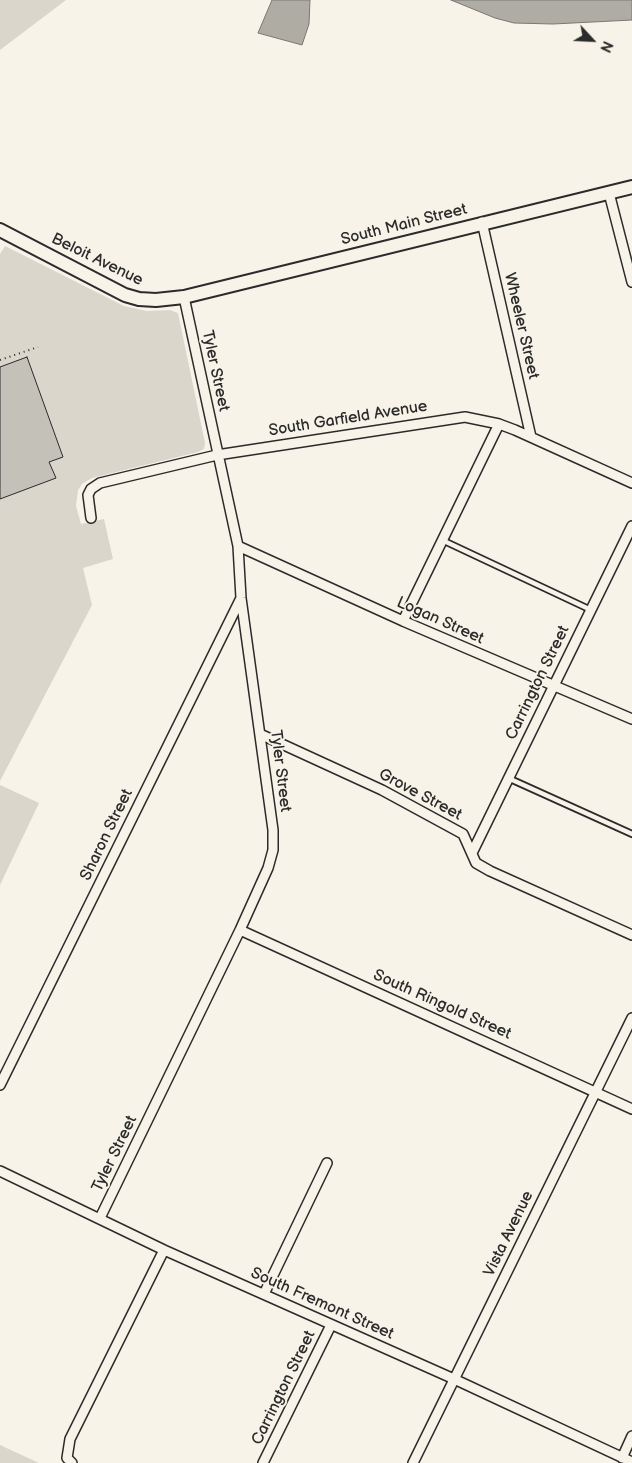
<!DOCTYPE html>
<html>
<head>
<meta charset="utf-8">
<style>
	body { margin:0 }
	#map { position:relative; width:632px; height:1463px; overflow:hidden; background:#f7f3e8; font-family:"Balsamiq Sans",sans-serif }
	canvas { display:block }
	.north { position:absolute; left:567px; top:15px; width:50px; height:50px; -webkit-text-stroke:4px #f7f3e8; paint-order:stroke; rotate:115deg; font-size:14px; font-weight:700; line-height:20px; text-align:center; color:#2b2b2b }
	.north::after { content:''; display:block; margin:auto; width:18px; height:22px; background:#2b2b2b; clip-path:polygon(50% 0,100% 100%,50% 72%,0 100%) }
</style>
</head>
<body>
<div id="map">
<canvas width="632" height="1463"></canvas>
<div class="north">N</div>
</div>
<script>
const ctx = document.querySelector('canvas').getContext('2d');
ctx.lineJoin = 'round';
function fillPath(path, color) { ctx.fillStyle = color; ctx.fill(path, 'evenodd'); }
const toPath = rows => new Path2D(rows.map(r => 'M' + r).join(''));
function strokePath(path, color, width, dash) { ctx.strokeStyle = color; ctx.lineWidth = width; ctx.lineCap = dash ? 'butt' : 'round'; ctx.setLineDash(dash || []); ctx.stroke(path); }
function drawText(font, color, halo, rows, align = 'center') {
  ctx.font = font + ' "Balsamiq Sans",sans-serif'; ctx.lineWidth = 4; ctx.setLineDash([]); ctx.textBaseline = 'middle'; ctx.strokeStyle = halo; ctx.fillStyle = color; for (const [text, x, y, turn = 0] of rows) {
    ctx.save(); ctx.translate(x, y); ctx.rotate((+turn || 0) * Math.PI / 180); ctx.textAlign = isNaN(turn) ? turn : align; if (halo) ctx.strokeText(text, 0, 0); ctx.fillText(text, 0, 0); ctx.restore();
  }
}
fillPath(toPath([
	[0,0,66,0,0,50],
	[5,246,124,306,147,311,170,310,178,313,205,443,204,449,198,452,92,478,82,484,78,490,76,506,81,524,104,519,113,559,83,568,92,605,0,781,0,254],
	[0,785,39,803,0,885],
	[0,1445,39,1463,0,1463]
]), '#dad6cc');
const water = toPath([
	[272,0,310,0,309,24,302,45,258,33,272,0],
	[451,0,632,0,632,20,553,24,514,23,495,18,451,0]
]);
fillPath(water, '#afaca4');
strokePath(water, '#7a7874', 1);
const building = toPath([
	[27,357,63,457,49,462,56,478,0,499,0,367,27,357]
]);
fillPath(building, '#c4c1b9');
strokePath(building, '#2b2b2b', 1);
const lane = toPath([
	[442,540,591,610],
	[508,778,632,834]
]);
const street = toPath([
	[609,193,632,282],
	[482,222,531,437],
	[91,518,88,495,91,489,100,483,217,455,465,417,499,424,515,430,632,483],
	[238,546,403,621,632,719],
	[403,621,499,424],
	[260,734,382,790,463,834,476,863,490,871,632,935],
	[472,853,632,526],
	[240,930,632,1109],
	[0,1085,241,598],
	[0,1171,164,1250,454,1379,632,1462],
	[100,1218,240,930,268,868,273,850,273,830,241,598,238,546,184,297],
	[264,1294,327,1163],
	[622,1458,632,1436],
	[72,1463,67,1458,70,1439,164,1250],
	[263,1463,331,1325],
	[413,1463,632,1018]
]);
const secondary = toPath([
	[0,230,125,295,139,299,156,300,184,297,632,187]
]);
strokePath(lane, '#2b2b2b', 8);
strokePath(street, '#2b2b2b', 12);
strokePath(secondary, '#2b2b2b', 16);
strokePath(toPath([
	[0,360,38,347]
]), '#2b2b2b', 2, [1, 4]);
strokePath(lane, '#f7f3e8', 4.5);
strokePath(street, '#f7f3e8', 9);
strokePath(secondary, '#f7f3e8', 12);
drawText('16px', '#2b2b2b', '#f7f3e8', [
	["South Main Street",404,225,-14],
	["Beloit Avenue",97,260,26],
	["Wheeler Street",521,326,77],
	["Tyler Street",215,371,78],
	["South Garfield Avenue",348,419,-9],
	["Logan Street",440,621,24],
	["Carrington Street",538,683,-64],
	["Tyler Street",280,771,83],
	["Grove Street",420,795,28],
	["Sharon Street",107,835,-64],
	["South Ringold Street",442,1005,24],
	["Tyler Street",115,1154,-64],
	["Vista Avenue",509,1234,-64],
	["South Fremont Street",322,1304,24],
	["Carrington Street",284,1388,-64]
]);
</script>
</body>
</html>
